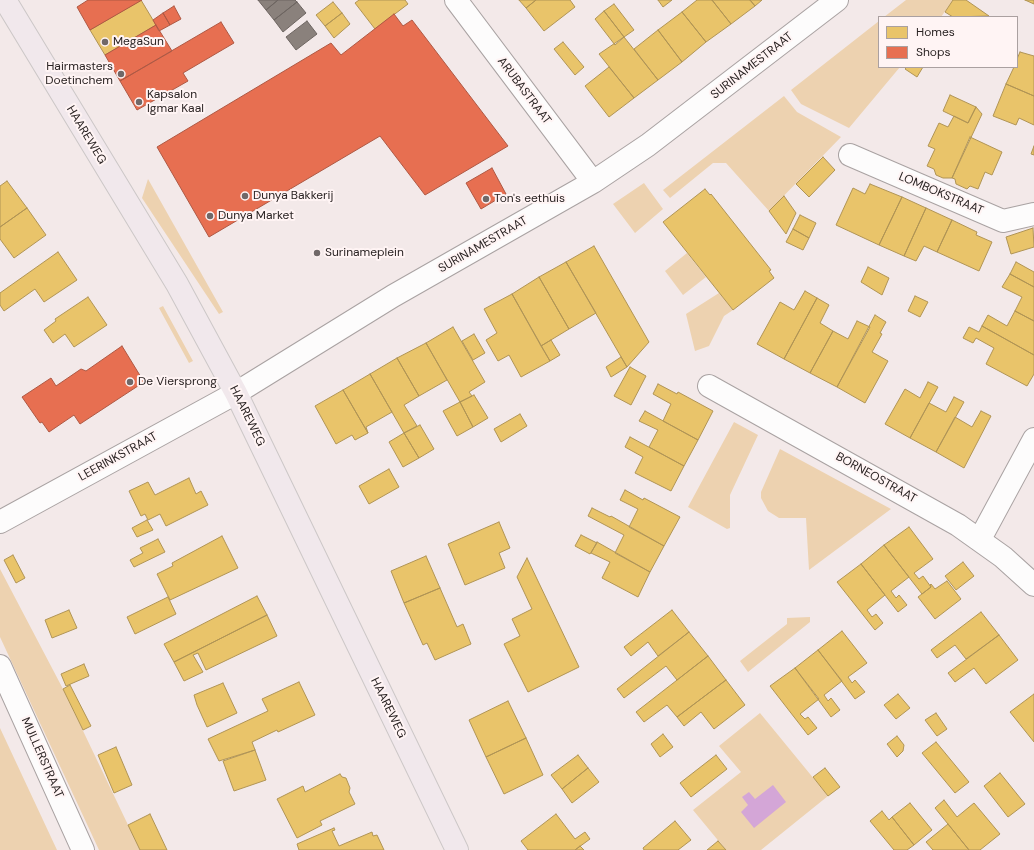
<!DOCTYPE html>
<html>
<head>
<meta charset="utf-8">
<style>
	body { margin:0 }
	#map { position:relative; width:1034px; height:850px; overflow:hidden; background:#f3e9e9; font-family:"DM Sans",sans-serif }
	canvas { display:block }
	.legend { position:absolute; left:878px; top:16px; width:140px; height:52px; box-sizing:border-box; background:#fff4f4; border:1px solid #aaa0a0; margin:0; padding:5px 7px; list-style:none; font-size:12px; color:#2a2323 }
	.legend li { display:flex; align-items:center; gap:8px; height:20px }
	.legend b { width:20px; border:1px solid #aaa0a0 }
</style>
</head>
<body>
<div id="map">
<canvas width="1034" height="850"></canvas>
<ul class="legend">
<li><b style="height:11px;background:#e9c46a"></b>Homes</li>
<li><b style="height:11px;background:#e76f51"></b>Shops</li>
</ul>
</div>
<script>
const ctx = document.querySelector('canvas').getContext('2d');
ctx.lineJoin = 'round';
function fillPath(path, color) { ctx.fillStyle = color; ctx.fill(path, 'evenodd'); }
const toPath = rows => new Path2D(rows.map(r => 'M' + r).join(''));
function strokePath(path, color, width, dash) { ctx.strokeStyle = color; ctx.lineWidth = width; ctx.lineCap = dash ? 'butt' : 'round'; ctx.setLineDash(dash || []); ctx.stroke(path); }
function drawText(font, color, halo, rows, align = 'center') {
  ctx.font = font + ' "DM Sans",sans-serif'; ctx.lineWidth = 4; ctx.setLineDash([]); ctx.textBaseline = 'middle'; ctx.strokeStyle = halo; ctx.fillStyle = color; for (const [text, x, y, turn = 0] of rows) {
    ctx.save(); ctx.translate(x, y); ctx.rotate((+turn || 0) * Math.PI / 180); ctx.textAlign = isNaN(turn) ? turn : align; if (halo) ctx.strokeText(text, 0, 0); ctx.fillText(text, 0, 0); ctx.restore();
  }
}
fillPath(toPath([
	[906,0,953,0,941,17,884,17],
	[879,21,879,67,900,67,849,128,801,104,791,90],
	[784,96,797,112,841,137,769,211,726,163,713,163,670,198,663,190],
	[148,179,223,312,219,314,142,198],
	[644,183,663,209,635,233,613,204],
	[687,253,706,277,683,295,665,271],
	[719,293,733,310,724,316,709,346,695,351,686,314],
	[163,306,193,361,189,363,159,308],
	[734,422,758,435,730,495,730,528,727,529,688,507],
	[780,449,891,509,809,570,806,518,779,518,768,511,761,498,761,492],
	[0,569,63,689,140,850,99,850,0,637],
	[810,617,810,622,748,672,740,661,787,624,787,618],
	[760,713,828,796,761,850,726,850,693,810,741,772,719,746],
	[0,728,57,850,0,850]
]), '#edd2b0');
fillPath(toPath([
	[773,785,786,802,754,828,741,812,748,805,742,797,749,792,755,799]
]), '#d4a6d7');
const homes = toPath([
	[141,0,156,25,105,55,90,30,141,0],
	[359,0,405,0,408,4,375,29,355,3,359,0],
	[519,0,536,0,526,8,519,0],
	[536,0,570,0,575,7,544,31,526,8,536,0],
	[658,0,672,0,663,7,658,0],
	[697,0,712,0,731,24,706,42,682,12,697,0],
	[712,0,750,0,755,6,731,24,712,0],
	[750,0,762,0,755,6,750,0],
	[953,0,966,0,989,16,953,17,945,12,953,0],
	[1025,0,1034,0,1034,4,1025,0],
	[333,2,342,13,325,26,316,15,333,2],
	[614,4,634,30,624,37,604,11,614,4],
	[604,11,624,37,615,45,595,19,604,11],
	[682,12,706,42,682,62,658,30,682,12],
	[342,13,350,24,334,38,325,26,342,13],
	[658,30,682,62,658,80,634,49,658,30],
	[624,37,658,80,634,98,599,54,624,37],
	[563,42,584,67,575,75,554,49,563,42],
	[1020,52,1034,56,1034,96,1006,84,1014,67,1017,67,1017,59,1020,52],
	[609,67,634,98,609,117,585,86,609,67],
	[907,67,923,67,917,77,905,69,907,67],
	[1006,84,1034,96,1034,125,1019,118,1016,125,993,116,1006,84],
	[950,95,976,107,968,123,943,111,950,95],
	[976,107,982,114,952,178,943,178,936,175,934,169,927,166,935,149,928,146,939,123,948,127,954,116,968,123,976,107],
	[970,137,1002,152,992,175,985,172,978,189,970,186,967,189,956,184,955,179,952,178,970,137],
	[1034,146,1034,155,1031,154,1034,146],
	[823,157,835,170,809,197,796,184,823,157],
	[7,181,27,208,0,227,0,186,7,181],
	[870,184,902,197,879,245,836,225,853,188,865,194,870,184],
	[705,189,710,195,711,194,771,270,769,271,774,278,733,310,663,222,705,189],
	[784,196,796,213,786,234,769,211,784,196],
	[902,197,926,208,904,256,879,245,902,197],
	[27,208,46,235,14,258,0,239,0,227,27,208],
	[926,208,952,220,937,252,924,246,916,261,904,256,926,208],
	[800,215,816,223,809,238,793,229,800,215],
	[952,220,977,232,976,235,992,242,979,271,937,252,952,220],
	[1033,228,1034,247,1011,254,1006,237,1033,228],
	[793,229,809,238,803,250,786,242,793,229],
	[594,246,649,342,627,367,566,262,594,246],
	[58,252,77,280,44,302,35,289,4,311,0,305,0,293,58,252],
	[566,262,596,313,569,329,539,277,566,262],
	[1016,262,1034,272,1034,287,1010,274,1016,262],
	[868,267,889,278,882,295,861,282,868,267],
	[1010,274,1034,287,1034,321,1015,311,1022,297,1002,287,1010,274],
	[539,277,569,329,541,346,512,294,539,277],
	[805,291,817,298,784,359,757,344,780,302,794,310,805,291],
	[512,294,550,361,521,377,509,355,498,361,486,340,497,333,484,309,512,294],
	[915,296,928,302,920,317,908,311,915,296],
	[88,297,107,325,74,347,65,334,53,343,44,330,56,321,55,319,88,297],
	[817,298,829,305,820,323,833,331,810,373,784,359,817,298],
	[1015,311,1034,321,1034,355,982,326,988,315,1007,326,1015,311],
	[875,315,886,322,880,333,882,334,872,352,888,361,865,403,837,387,875,315],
	[857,321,870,327,837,387,810,373,833,331,848,339,857,321],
	[982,326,1034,355,1034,374,1027,386,986,364,994,348,976,338,973,343,963,338,969,327,979,332,982,326],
	[453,327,485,382,469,392,472,396,460,402,426,343,453,327],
	[474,334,485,353,473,360,462,341,474,334],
	[551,340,560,355,550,361,541,346,551,340],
	[426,343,447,380,419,396,397,358,426,343],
	[621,357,627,367,611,377,606,367,621,357],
	[397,358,419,396,404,405,417,426,404,433,370,374,397,358],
	[630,367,646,376,631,405,614,396,630,367],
	[370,374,392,412,366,427,368,433,343,390,370,374],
	[928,382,938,387,910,438,885,424,905,389,920,398,928,382],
	[658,384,677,394,678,392,713,411,698,440,663,421,671,404,653,394,658,384],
	[343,390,368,433,355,440,352,435,336,444,315,406,343,390],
	[474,395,488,418,473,427,460,402,474,395],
	[954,397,964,402,936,452,910,438,929,403,946,412,954,397],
	[460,402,473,427,457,436,443,411,460,402],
	[645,411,698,440,684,466,649,447,658,430,639,421,645,411],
	[981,411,991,416,964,468,936,452,955,417,972,427,981,411],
	[520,414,527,426,501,442,494,429,520,414],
	[420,425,434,449,419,458,404,433,420,425],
	[404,433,419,458,403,467,389,442,404,433],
	[630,437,684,466,671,491,635,473,643,457,625,447,630,437],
	[389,469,399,487,369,504,359,486,389,469],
	[189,478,196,494,201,491,208,505,166,526,160,514,148,520,145,514,141,516,129,491,148,482,155,495,189,478],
	[625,490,643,500,644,498,680,517,664,546,629,527,638,509,620,500,625,490],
	[592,508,610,517,611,516,664,546,650,572,615,553,624,535,588,516,592,508],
	[147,520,153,530,137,537,132,528,147,520],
	[499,522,510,548,499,553,505,568,465,585,448,544,499,522],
	[909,527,933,559,914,573,919,579,923,576,931,587,922,594,884,545,909,527],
	[581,535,597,543,590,554,575,546,581,535],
	[222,536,238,568,170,600,157,574,173,566,172,563,222,536],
	[158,539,165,552,134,567,130,560,143,553,140,548,158,539],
	[597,542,650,572,638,597,602,578,610,562,591,553,597,542],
	[884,545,909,577,891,591,896,598,899,595,907,605,898,612,861,564,884,545],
	[13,555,25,578,16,583,4,560,13,555],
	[426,556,440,588,404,603,391,571,426,556],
	[527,558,579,667,528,692,504,644,520,636,512,619,532,609,517,577,527,558],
	[963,562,974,576,956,590,945,576,963,562],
	[861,564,885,595,867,610,872,617,876,614,883,623,875,630,837,582,861,564],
	[947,581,961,599,935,619,918,597,931,587,930,585,931,584,935,589,947,581],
	[440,588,457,627,463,624,471,644,435,660,427,643,423,645,404,603,440,588],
	[257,596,267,615,174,662,164,644,257,596],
	[168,597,176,614,135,634,127,617,168,597],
	[69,610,77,628,52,638,45,620,69,610],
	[672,610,689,632,658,656,648,642,631,656,624,647,672,610],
	[981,612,999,635,966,659,955,645,937,658,931,650,981,612],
	[267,615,277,636,206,670,198,653,193,655,203,672,184,681,174,662,267,615],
	[842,631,867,663,848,677,852,683,855,680,865,692,855,699,818,650,842,631],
	[689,632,708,656,677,680,666,666,624,698,617,689,689,632],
	[999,635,1018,660,986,684,974,668,955,682,948,673,999,635],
	[818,650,842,681,824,695,828,701,831,698,840,710,831,717,795,668,818,650],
	[708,656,726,680,677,717,667,705,644,722,636,712,708,656],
	[84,664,89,676,66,686,61,674,84,664],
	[795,668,819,699,800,714,805,719,808,717,817,728,808,735,770,686,795,668],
	[726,680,745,705,714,729,701,712,684,726,677,717,726,680],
	[299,682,315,715,278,732,277,730,252,742,255,750,219,761,208,739,268,711,262,699,299,682],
	[223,683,237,713,207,727,197,705,194,695,223,683],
	[70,685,91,726,83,730,63,689,70,685],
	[898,694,910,708,896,719,884,705,898,694],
	[1034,694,1034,742,1010,712,1034,694],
	[508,701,526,738,486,757,469,720,508,701],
	[936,713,947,729,937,736,925,720,936,713],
	[663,734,673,747,660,757,651,744,663,734],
	[897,736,904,745,903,751,897,757,887,744,897,736],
	[526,738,543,775,504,794,486,757,526,738],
	[936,742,969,782,955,793,922,753,936,742],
	[116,747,132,785,114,793,98,755,116,747],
	[255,750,266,780,234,791,223,761,255,750],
	[578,755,588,768,562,789,551,775,578,755],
	[716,755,727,769,691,797,680,783,716,755],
	[588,768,599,782,572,803,562,789,588,768],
	[825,768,840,787,828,796,813,777,825,768],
	[1000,773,1025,804,1008,817,984,786,1000,773],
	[340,774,342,777,346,778,350,788,349,792,355,804,320,821,322,825,297,838,277,799,303,786,305,792,340,774],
	[944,800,957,817,974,803,1000,834,980,850,969,850,935,808,944,800],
	[910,803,932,830,914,845,892,817,910,803],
	[882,811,889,820,892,817,914,845,907,850,894,850,870,821,882,811],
	[150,814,167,850,140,850,128,825,150,814],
	[556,814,575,839,585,832,590,839,575,850,528,850,521,841,556,814],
	[675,821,691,840,678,850,644,850,643,848,675,821],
	[948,824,969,850,933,850,926,842,948,824],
	[334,828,335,830,332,831,339,846,372,832,373,836,377,835,384,850,299,850,297,844,334,828],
	[718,841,726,850,707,850,718,841],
	[580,846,584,850,575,850,580,846]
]);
fillPath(homes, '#e9c46a');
strokePath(homes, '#b09455', 1);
const shops = toPath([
	[88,0,142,0,90,30,77,7,88,0],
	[174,6,181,19,170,25,163,13,174,6],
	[163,13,170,25,159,31,153,20,163,13],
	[394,14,403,26,412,20,508,146,425,195,380,136,209,237,157,147,331,43,341,55,394,14],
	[221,22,234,43,183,73,188,81,137,110,120,81,221,22],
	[156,25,172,51,120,81,105,55,156,25],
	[492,168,506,194,481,209,466,183,492,168],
	[122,346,144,382,80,424,74,415,49,432,42,422,40,423,22,397,51,378,56,386,81,369,86,371,122,346]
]);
fillPath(shops, '#e76f51');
strokePath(shops, '#ae5843', 1);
const industry = toPath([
	[258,0,278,0,266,10,258,0],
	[278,0,295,0,297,2,274,20,266,10,278,0],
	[297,2,306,13,283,32,274,20,297,2],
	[307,21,317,34,296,50,286,37,307,21]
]);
fillPath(industry, '#8a817c');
strokePath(industry, '#6d6561', 1);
const street = toPath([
	[456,0,593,182],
	[850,155,1003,221,1034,214],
	[709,386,958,525,1003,557,1034,585],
	[0,522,236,393,393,296,593,182,648,145,837,0],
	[980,539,1034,439],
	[0,666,83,850]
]);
const primary = toPath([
	[5,0,177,284,236,393,457,850]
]);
strokePath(street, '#a9a2a2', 24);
strokePath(primary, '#ccc7c7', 24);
strokePath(street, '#fdfcfc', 22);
strokePath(primary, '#f1e8ec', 22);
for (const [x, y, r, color] of [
	[105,42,4,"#706868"],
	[121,74,4,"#706868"],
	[139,102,4,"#706868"],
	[245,196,4,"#706868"],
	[486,199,4,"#706868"],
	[210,216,4,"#706868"],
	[317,253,4,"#706868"],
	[130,382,4,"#706868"]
]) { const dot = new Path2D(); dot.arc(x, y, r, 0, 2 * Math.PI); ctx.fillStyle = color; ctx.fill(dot); strokePath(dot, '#fff4f4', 1.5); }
drawText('12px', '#2a2323', '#fff4f4', [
	["MegaSun",113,42],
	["Hairmasters",113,67,"right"],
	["Doetinchem",113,81,"right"],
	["Kapsalon",147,95],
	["Igmar Kaal",147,109],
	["Dunya Bakkerij",253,196],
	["Ton's eethuis",494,199],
	["Dunya Market",218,216],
	["Surinameplein",325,253],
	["De Viersprong",138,382]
], 'left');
drawText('12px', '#2a2323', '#fff4f4', [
	["SURINAMESTRAAT",752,66,-38],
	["ARUBASTRAAT",524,91,53],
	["HAAREWEG",86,135,59],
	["LOMBOKSTRAAT",941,194,23],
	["SURINAMESTRAAT",483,245,-30],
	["HAAREWEG",247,416,64],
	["LEERINKSTRAAT",118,457,-29],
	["BORNEOSTRAAT",876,478,29],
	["HAAREWEG",388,708,64],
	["MULLERSTRAAT",42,758,66]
]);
</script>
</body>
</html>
